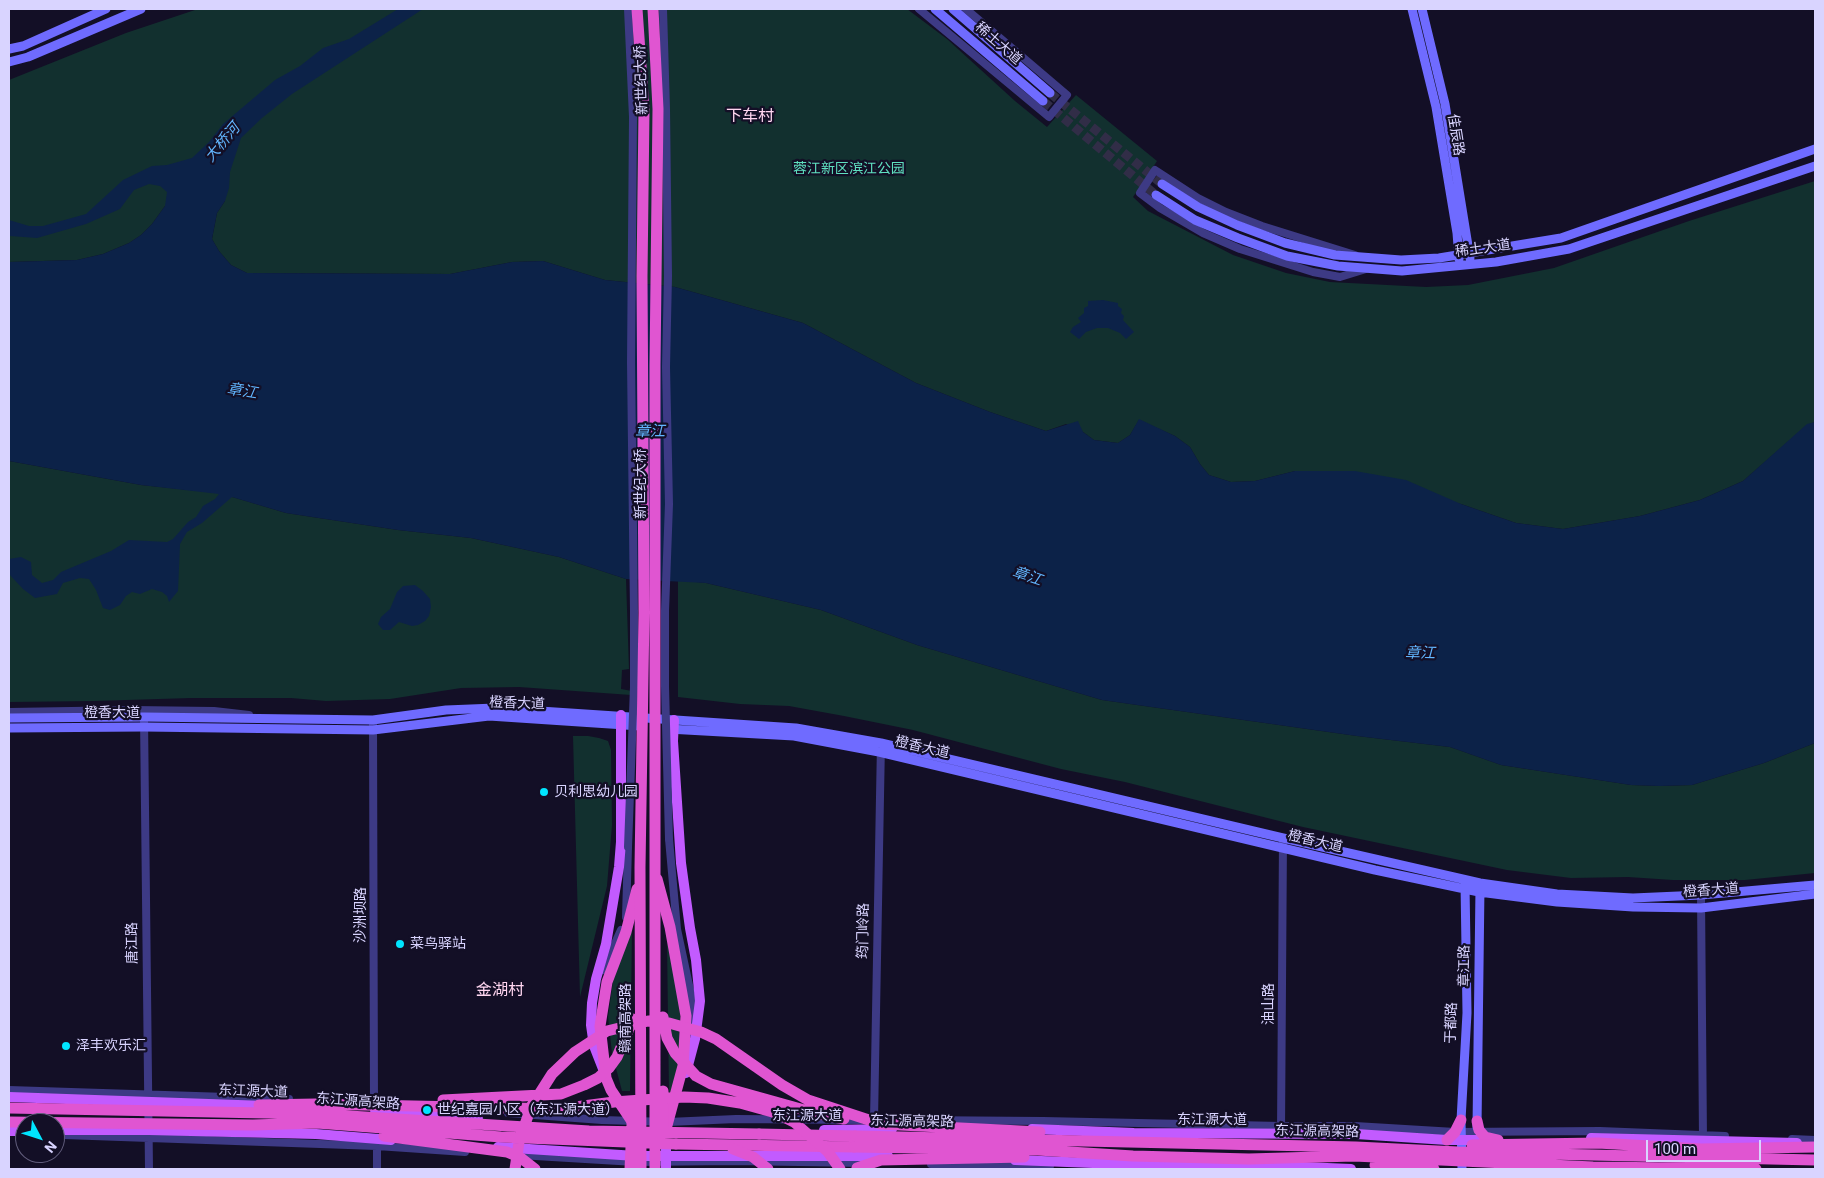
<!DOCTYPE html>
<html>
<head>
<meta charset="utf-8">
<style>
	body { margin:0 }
	#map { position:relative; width:1824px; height:1178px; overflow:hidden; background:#130f26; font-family:Roboto,sans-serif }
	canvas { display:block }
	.frame { position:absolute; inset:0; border:10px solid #d9d4ff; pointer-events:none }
	.north { position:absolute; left:15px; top:1113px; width:50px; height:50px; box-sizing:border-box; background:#130f26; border:1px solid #625e7d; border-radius:50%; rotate:130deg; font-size:14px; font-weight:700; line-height:20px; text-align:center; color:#d9d4ff }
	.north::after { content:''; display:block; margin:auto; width:18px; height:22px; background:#00e5ff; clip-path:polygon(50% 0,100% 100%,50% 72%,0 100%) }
	.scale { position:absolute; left:1646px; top:1140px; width:115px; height:22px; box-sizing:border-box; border:2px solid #d9d4ff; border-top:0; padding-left:6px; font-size:15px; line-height:18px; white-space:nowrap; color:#d9d4ff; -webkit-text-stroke:4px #130f26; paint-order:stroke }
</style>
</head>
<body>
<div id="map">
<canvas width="1824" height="1178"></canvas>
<div class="frame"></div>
<div class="north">N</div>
<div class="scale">100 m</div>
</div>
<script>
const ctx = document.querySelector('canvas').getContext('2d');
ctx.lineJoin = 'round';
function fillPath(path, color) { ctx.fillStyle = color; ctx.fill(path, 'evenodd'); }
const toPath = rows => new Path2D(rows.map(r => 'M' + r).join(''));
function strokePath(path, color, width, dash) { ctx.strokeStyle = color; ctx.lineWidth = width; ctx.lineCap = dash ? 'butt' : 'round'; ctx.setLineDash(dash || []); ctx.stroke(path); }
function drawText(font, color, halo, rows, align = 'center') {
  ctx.font = font + ' Roboto,"Noto Sans SC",sans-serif'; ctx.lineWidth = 4.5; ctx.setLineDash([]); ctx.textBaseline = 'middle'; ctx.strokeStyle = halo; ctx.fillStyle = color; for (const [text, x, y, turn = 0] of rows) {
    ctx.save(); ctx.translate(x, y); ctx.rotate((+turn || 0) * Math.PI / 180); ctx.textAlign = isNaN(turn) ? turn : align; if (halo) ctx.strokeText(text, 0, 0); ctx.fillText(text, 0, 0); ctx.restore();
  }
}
fillPath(toPath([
	[198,9,907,9,947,39,1015,101,1047,127,1076,95,1157,161,1133,197,1148,211,1233,255,1286,273,1330,282,1426,287,1468,285,1554,268,1689,221,1815,181,1815,422,1807,425,1743,481,1700,500,1640,516,1563,529,1516,523,1461,504,1295,471,1255,481,1231,482,1209,475,1200,464,1190,447,1175,436,1139,420,1130,435,1118,443,1094,440,1083,432,1066,424,1046,431,990,412,916,383,803,323,675,287,605,280,543,261,512,262,450,274,247,273,231,265,219,251,212,239,217,213,225,201,165,206,152,224,141,235,129,243,103,254,77,260,9,262,9,80,126,33],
	[9,461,141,485,219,493,286,513,398,530,471,538,559,557,626,579,629,669,622,670,621,689,632,691,631,695,519,687,461,688,390,699,326,701,291,698,191,698,94,701,9,702],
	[678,580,706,583,821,610,917,645,1102,700,1357,736,1450,747,1501,765,1631,785,1660,786,1692,785,1764,763,1815,743,1815,873,1745,880,1673,880,1628,877,1571,878,1507,870,1303,827,1125,782,1061,769,913,730,844,716,789,706,740,704,678,697],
	[573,736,588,736,599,738,608,741,611,750,612,825,607,886,580,997],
	[632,926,630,1091,622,1091,612,1053,608,1017,613,981],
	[667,942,679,996,682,1036,678,1068,673,1092,669,1093]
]), '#12302f');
fillPath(toPath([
	[398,9,423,9,292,94,262,118,241,138,230,172,229,188,225,201,217,213,212,239,219,251,231,265,247,273,450,274,512,262,543,261,605,280,675,287,803,323,916,383,990,412,1046,431,1078,421,1083,432,1094,440,1118,443,1130,435,1139,419,1175,436,1190,447,1200,464,1209,475,1231,482,1255,481,1295,471,1355,471,1406,480,1461,504,1516,523,1563,529,1640,516,1700,500,1743,481,1807,424,1815,422,1815,743,1764,763,1692,785,1660,786,1631,785,1501,765,1450,747,1357,736,1102,700,917,645,821,610,706,583,626,579,559,557,471,538,398,530,286,513,232,497,202,523,187,532,180,544,178,591,169,602,167,596,162,592,152,589,140,594,132,592,126,596,120,605,110,610,103,608,96,590,89,579,80,578,63,583,57,594,35,598,23,589,9,574,9,559,21,557,31,562,32,575,42,583,53,580,61,572,111,551,129,540,167,542,173,539,188,522,196,517,203,506,215,499,219,494,141,485,9,461,9,262,77,260,103,254,129,243,141,235,152,224,165,206,167,192,160,186,149,184,134,190,120,209,86,224,37,238,10,236,9,235,9,220,29,226,43,226,86,214,123,180,152,166,167,165,192,158,209,142,223,124,275,80,300,66,323,48,349,39],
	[1103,300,1118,303,1118,306,1122,309,1121,313,1124,316,1123,320,1134,332,1126,339,1120,333,1108,328,1097,328,1086,332,1079,339,1070,332,1073,327,1081,322,1078,318,1084,313,1084,308,1088,306,1088,301],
	[415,585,423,591,430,599,431,607,429,616,425,621,418,625,412,626,399,622,390,630,383,630,378,624,381,617,390,609,397,592,403,586]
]), '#0c2248');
strokePath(toPath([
	[1050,93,1162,184],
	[1043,101,1156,195]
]), '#312d47', 9, [9, 4.5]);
strokePath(toPath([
	[919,9,1049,117,1067,95,966,9],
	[1355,255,1262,226,1226,212,1198,198,1155,170,1140,193,1160,208,1203,233,1240,249,1313,272,1340,277,1366,269],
	[9,712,133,710,214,711,249,715],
	[144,717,149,1169],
	[373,720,374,1108],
	[669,839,677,929,692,999,692,1031],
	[1701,895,1703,1140],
	[626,917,628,847],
	[603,970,621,930],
	[9,1090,289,1099],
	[508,1113,602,1120,668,1122,736,1119,861,1120],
	[874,1120,881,743],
	[907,1120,1043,1121,1281,1126,1355,1126,1455,1132,1600,1131,1725,1136],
	[1281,1131,1283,838],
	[64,1135,377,1146,465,1152],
	[1792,1139,1815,1140],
	[519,1155,635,1162,733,1161,865,1163],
	[931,1164,1050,1166],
	[377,1169,377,1141]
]), '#3d3a85', 8);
strokePath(toPath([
	[935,9,1043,101],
	[953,9,1050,93],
	[1412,9,1436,107,1457,233,1459,259],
	[1422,9,1445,104,1470,258],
	[9,49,23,46,106,9],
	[9,62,28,57,141,9],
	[1162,184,1198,207,1237,225,1285,243,1335,255,1401,260,1439,258,1561,238,1815,149],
	[1156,195,1195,220,1238,238,1287,256,1338,266,1402,271,1496,262,1569,249,1815,166],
	[9,718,144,717,373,720,446,710,495,708,796,728,881,743,1283,838,1480,883,1557,894,1633,898,1701,895,1815,885],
	[9,728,144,727,373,730,489,716,640,726],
	[668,729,794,736,879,752,1375,870,1479,892,1557,902,1633,907,1701,908,1815,894],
	[1477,1127,1480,887],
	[1462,1169,1461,1120,1467,1013,1465,884]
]), '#6f6bff', 9);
strokePath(toPath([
	[674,720,673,741,681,863,690,928,696,960,700,1001,695,1039,686,1073],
	[603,1069,594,1046,591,1025,592,1003,596,979,606,944,619,867,621,842,621,715],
	[9,1097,266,1106],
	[375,1110,478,1119],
	[1032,1129,1134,1133,1356,1134,1447,1140,1482,1140],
	[55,1130,149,1130,316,1134,391,1140],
	[824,1130,892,1129],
	[9,1131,25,1131],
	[1591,1138,1797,1143],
	[498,1147,636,1156,888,1156],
	[666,1149,666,1169],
	[1015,1160,1119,1164,1278,1166,1351,1169]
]), '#c25bff', 10);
strokePath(toPath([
	[657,879,670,927,686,1016,683,1066,666,1129],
	[1477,1121,1479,1130,1485,1137,1498,1140],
	[635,1126,611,1090,606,1078,600,1026,607,982,626,932,637,889],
	[759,1134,855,1136],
	[1447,1140,1455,1132,1461,1120],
	[676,1144,854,1147]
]), '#e055d1', 11);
strokePath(toPath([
	[628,9,633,117,631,362,634,612,634,687,628,847],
	[663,9,666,109,668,276,666,367,669,504,665,611,665,686,669,839]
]), '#3d3a85', 8);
strokePath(toPath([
	[637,9,644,110,642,276,644,613,640,867,641,1169],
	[653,9,658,109,655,365,655,1169],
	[663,1017,667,1038,675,1053,696,1076,711,1084,815,1113,844,1119],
	[443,1100,561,1094,584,1085,598,1078,609,1068,617,1057,633,1019],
	[259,1105,316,1104,560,1109,614,1102,684,1097,708,1098,740,1103,776,1113,794,1122,828,1152,840,1169],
	[9,1108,317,1114,589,1131,759,1134],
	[9,1122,253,1125,317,1123,501,1137,676,1144],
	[663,1128,663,1091],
	[384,1136,507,1152,521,1158,535,1169],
	[855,1136,1356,1147,1458,1152,1815,1160],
	[1472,1145,1598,1143,1701,1149,1815,1147],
	[854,1147,1038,1150,1133,1156,1249,1159,1354,1156,1593,1167,1756,1169],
	[733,1149,753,1157,768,1169],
	[1375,1165,1434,1169],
	[857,1168,881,1160,1024,1157],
	[515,1169,519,1142,531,1107,552,1074,575,1052,607,1031,648,1021,669,1023,701,1032,716,1039,782,1085,808,1100,881,1124,1040,1132],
	[630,1169,633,1103]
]), '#e055d1', 11);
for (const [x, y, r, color] of [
	[544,792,5,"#00e5ff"],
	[400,944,5,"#00e5ff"],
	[66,1046,5,"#00e5ff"],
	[427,1110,5,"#00e5ff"]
]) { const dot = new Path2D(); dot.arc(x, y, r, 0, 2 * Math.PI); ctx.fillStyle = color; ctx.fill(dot); strokePath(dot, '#130f26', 2); }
drawText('14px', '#d9d4ff', '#130f26', [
	["稀土大道",998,44,41],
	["新世纪大桥",642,80,-92],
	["佳辰路",1455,135,81],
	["稀土大道",1483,249,-8],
	["新世纪大桥",641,484,-90],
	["橙香大道",517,704,2],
	["橙香大道",112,713],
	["橙香大道",922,748,13],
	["橙香大道",1315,842,13],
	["橙香大道",1711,891,-4],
	["沙洲坝路",361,915,-90],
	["筠门岭路",864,931,-89],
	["唐江路",133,943,-91],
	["章江路",1465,966,-89],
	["油山路",1269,1004,-90],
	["赣南高架路",626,1018,-90],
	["于都路",1452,1023,-88],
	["东江源大道",253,1092,2],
	["东江源高架路",358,1102,4],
	["东江源大道",807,1116],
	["东江源大道",1212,1120],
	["东江源高架路",912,1122,1],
	["东江源高架路",1317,1132,1]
]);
drawText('14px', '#5fe0c0', '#130f26', [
	["蓉江新区滨江公园",849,169]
]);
drawText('14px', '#d9d4ff', '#130f26', [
	["贝利思幼儿园",554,792],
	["菜鸟驿站",410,944],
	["泽丰欢乐汇",76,1046],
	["世纪嘉园小区（东江源大道）",437,1110]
], 'left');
drawText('italic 15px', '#62b6ff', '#130f26', [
	["大桥河",223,143,-50],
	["章江",242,392,9],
	["章江",650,432],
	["章江",1027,577,19],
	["章江",1420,654,1]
]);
drawText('16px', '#ffd6f0', '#130f26', [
	["下车村",750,117],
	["金湖村",500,991]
]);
</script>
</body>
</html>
